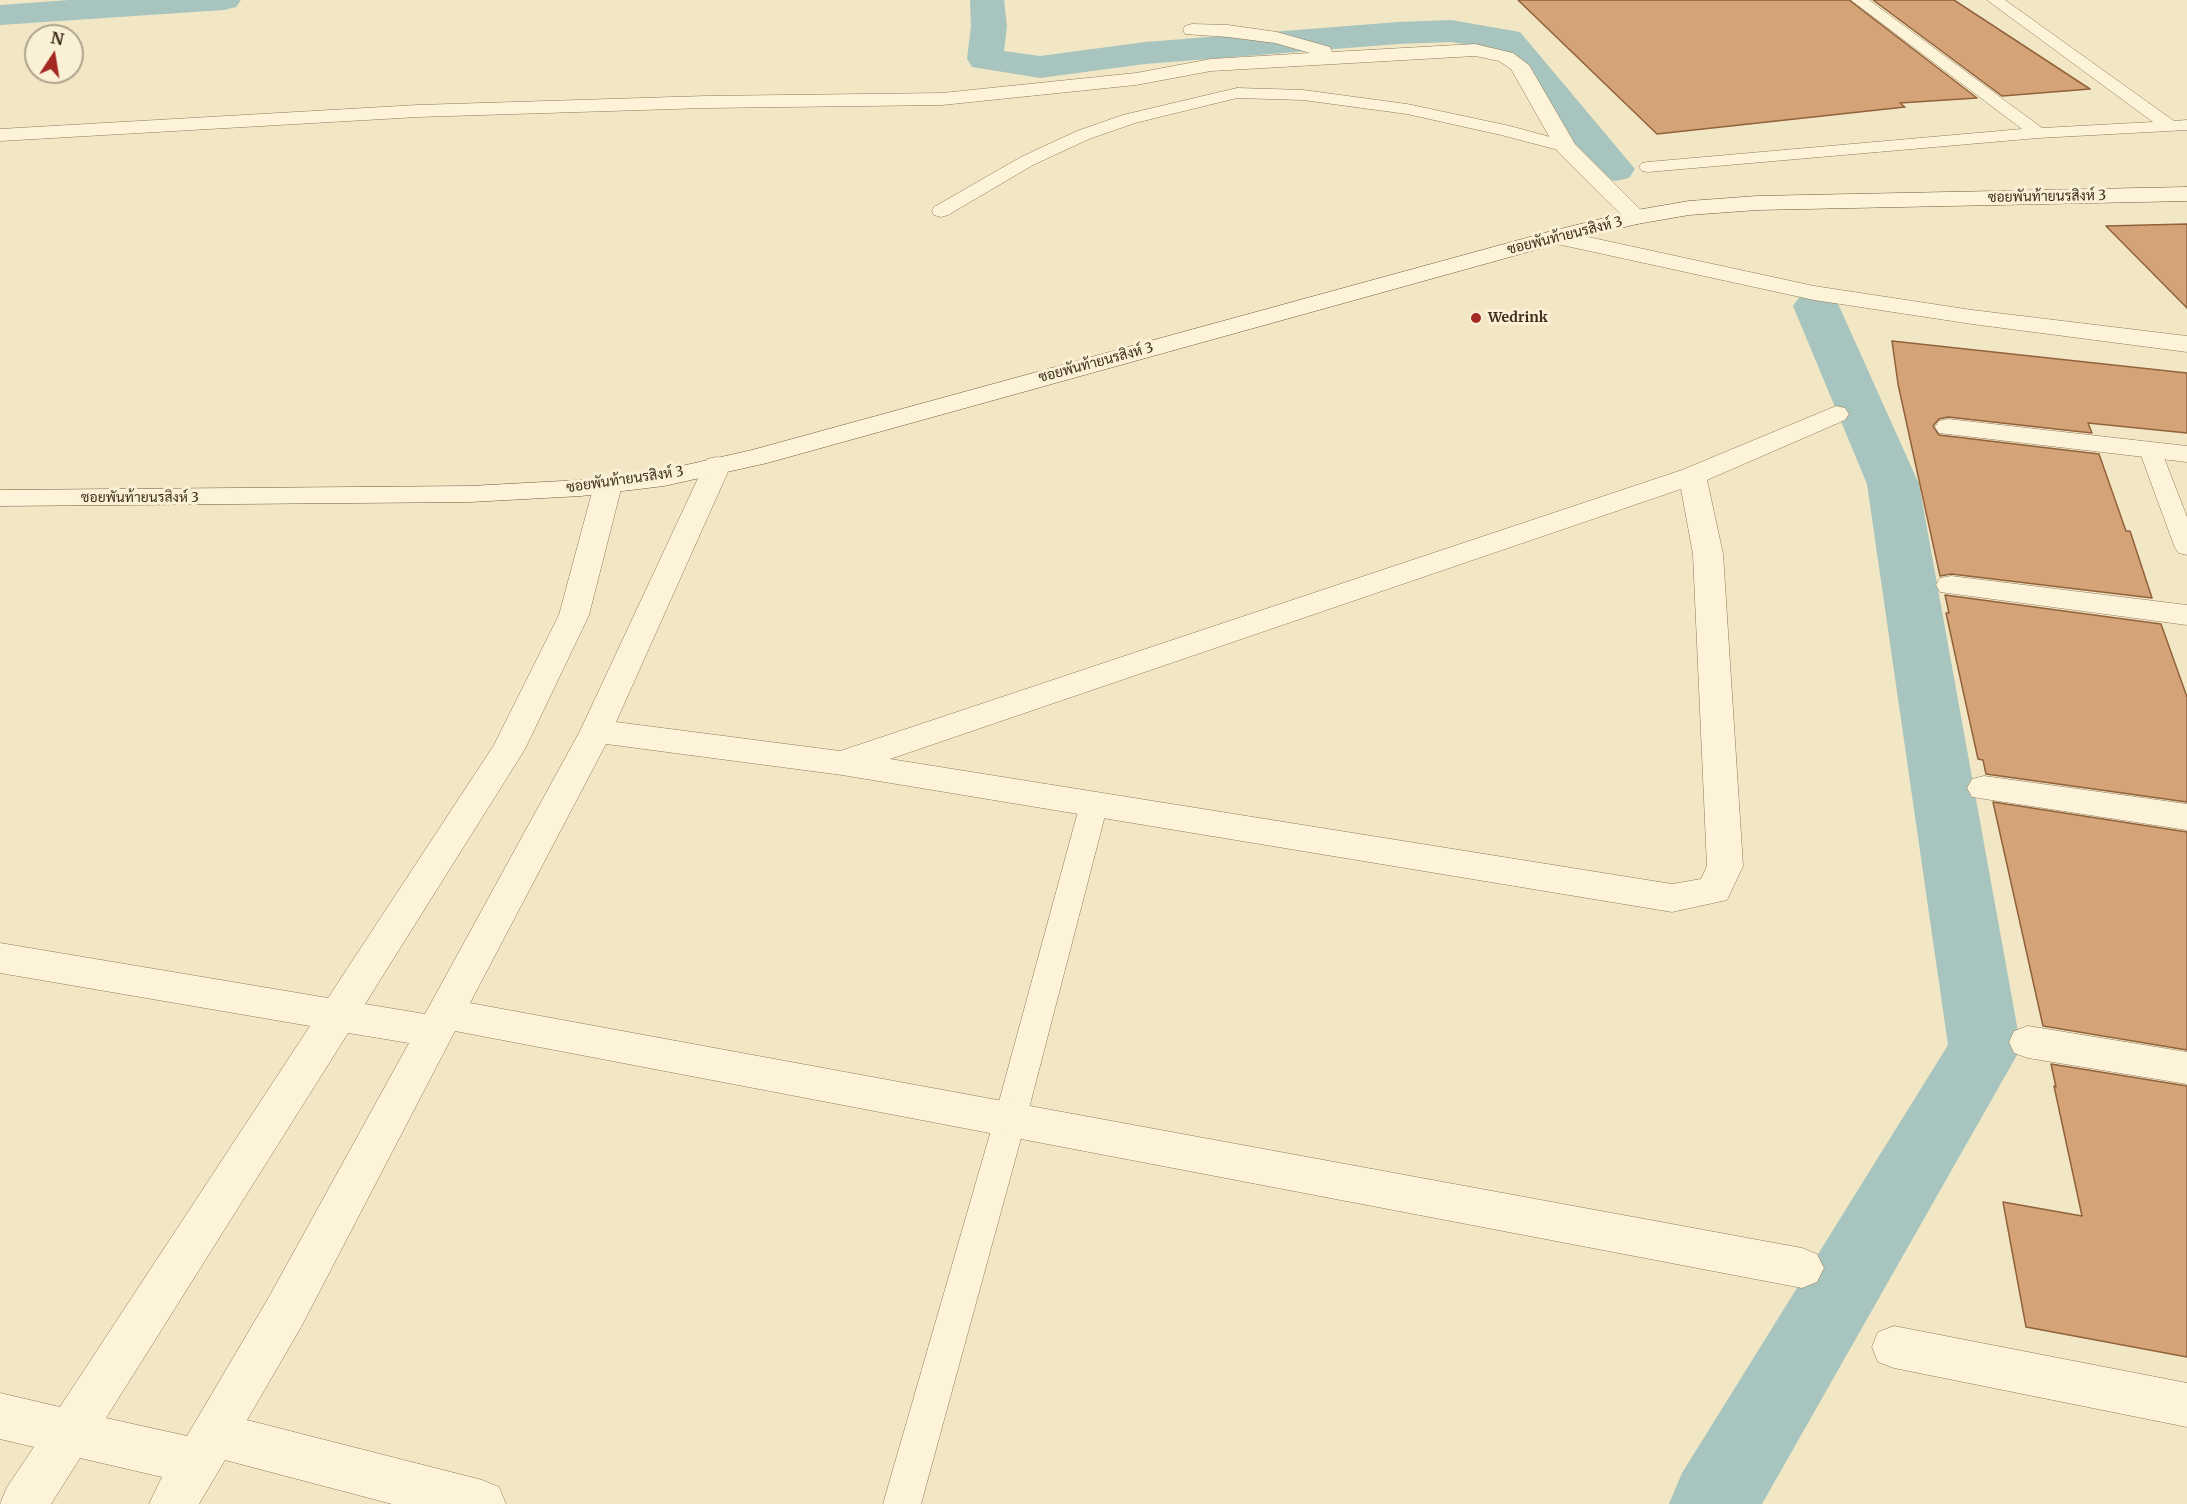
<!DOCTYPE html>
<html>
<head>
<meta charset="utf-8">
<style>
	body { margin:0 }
	#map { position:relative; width:2187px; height:1504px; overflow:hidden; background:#f2e7c5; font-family:Merriweather,serif }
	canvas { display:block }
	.north { position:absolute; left:24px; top:24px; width:60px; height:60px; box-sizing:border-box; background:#f9f0d5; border:2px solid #aea38c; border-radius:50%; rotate:12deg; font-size:16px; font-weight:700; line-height:24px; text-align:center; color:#3e2f1e }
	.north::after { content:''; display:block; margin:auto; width:21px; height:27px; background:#a42923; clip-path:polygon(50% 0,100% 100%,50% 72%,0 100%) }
</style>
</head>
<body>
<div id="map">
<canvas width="2187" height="1504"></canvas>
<div class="north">N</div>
</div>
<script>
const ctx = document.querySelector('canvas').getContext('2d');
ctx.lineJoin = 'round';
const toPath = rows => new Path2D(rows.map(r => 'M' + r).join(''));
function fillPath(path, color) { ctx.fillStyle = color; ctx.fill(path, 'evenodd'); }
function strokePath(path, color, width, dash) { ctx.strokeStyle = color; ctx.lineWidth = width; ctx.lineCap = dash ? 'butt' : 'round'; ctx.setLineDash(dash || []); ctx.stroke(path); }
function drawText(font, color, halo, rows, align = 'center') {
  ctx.font = font + ' Merriweather,Sarabun,serif'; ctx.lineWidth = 6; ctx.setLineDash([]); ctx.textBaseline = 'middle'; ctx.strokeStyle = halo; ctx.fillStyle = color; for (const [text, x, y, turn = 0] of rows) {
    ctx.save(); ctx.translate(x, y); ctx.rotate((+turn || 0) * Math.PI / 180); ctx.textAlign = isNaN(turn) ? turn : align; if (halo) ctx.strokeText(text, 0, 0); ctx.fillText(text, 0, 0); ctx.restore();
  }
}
fillPath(toPath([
	[69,0,241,0,236,7,224,10,0,25,0,5,69,0],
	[970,0,1004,0,1007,26,1004,51,1040,56,1145,42,1398,22,1451,20,1520,32,1635,169,1629,178,1615,181,1601,178,1495,49,1451,42,1398,44,1145,64,1040,78,972,67,967,59,971,26,970,0],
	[1816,292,1832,296,1839,306,1919,484,2021,1048,1762,1504,1669,1504,1682,1473,1948,1045,1867,484,1793,306,1800,296,1816,292]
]), '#a7c5be');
const building = toPath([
	[1518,0,1849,0,1977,98,1900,103,1905,107,1657,134,1518,0],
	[1873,0,1954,0,2090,89,2002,96,1873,0],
	[2187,224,2187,308,2106,226,2187,224],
	[1892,341,2187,373,2187,433,2088,423,2092,433,1948,417,1939,419,1933,426,1939,435,2099,454,2126,531,2130,531,2152,598,1951,574,1940,576,1898,384,1892,341],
	[1945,595,2161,624,2187,697,2187,802,1986,774,1983,760,1978,759,1946,613,1949,613,1945,595],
	[1993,802,2187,832,2187,1050,2043,1026,1993,802],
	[2051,1064,2187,1086,2187,1357,2026,1327,2003,1202,2082,1216,2054,1086,2056,1087,2051,1064]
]);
fillPath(building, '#d4a377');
strokePath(building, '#91623c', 1.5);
const lane = toPath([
	[1851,0,1869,0,2042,128,2153,122,1987,0,2005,0,2174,121,2187,120,2187,130,2038,138,1648,172,1642,171,1639,167,1642,163,1648,162,2022,129,1851,0],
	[1237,88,1303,90,1407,104,1510,126,1572,143,1575,147,1572,151,1566,152,1501,135,1407,114,1303,100,1237,98,1135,123,1089,139,1033,165,948,215,941,217,934,215,932,211,934,207,1021,157,1077,131,1123,115,1237,88],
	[2150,443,2158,445,2161,450,2187,517,2187,555,2179,553,2175,548,2139,450,2142,445,2150,443],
	[1094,794,1104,797,1108,804,1026,1120,921,1504,883,1504,994,1120,1080,804,1084,797,1094,794]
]);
const street = toPath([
	[1192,24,1228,25,1277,32,1330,47,1332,52,1475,44,1513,53,1529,65,1575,144,1648,217,1645,222,1637,224,1629,222,1558,152,1511,69,1499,61,1475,56,1211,71,1136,85,942,105,706,108,418,117,0,141,0,129,418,105,706,96,942,93,1136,73,1211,59,1310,53,1275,43,1228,37,1185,34,1183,30,1185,26,1192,24],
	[1556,230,1814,286,1972,310,2187,336,2187,352,1972,324,1814,300,1548,242,1545,237,1548,232,1556,230],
	[1836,406,1845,408,1849,414,1845,420,1707,480,1723,554,1743,866,1727,900,1672,912,842,775,606,744,470,1003,1802,1248,1817,1254,1824,1268,1817,1282,1802,1288,455,1031,301,1327,247,1420,482,1480,499,1487,506,1504,392,1504,225,1460,199,1504,149,1504,162,1477,80,1458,51,1504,0,1504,7,1487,34,1447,0,1439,0,1393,60,1407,310,1026,0,973,0,943,328,998,494,745,559,615,594,485,598,479,608,477,618,479,622,485,589,615,525,749,365,1004,425,1014,580,731,707,459,717,457,727,459,731,465,616,722,840,751,1682,470,1836,406],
	[1681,489,1693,554,1707,866,1701,879,1672,884,890,759,1681,489],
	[348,1033,409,1043,269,1297,187,1436,106,1418,348,1033],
	[1948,419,2187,446,2187,462,1939,433,1935,427,1939,421,1948,419],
	[1951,576,2187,605,2187,625,1940,592,1936,585,1940,578,1951,576],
	[1984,776,2187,804,2187,830,1972,797,1967,788,1972,779,1984,776],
	[2028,1026,2187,1052,2187,1084,2028,1058,2014,1053,2009,1042,2014,1031,2028,1026],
	[1894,1326,2187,1383,2187,1427,1894,1368,1878,1362,1872,1347,1878,1332,1894,1326]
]);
const secondary = toPath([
	[2187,187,2187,201,1757,210,1689,215,1637,224,1564,242,767,463,664,486,581,496,470,502,0,506,0,490,470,486,581,480,664,470,752,450,1548,232,1637,210,1689,201,1757,196,2187,187]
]);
strokePath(lane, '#8f7959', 1);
strokePath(street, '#8f7959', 1);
strokePath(secondary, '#715a3c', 1);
fillPath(lane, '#fcf3d9');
fillPath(street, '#fcf3d9');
fillPath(secondary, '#fcf3d9');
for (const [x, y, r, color] of [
	[1476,318,6,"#a42923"]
]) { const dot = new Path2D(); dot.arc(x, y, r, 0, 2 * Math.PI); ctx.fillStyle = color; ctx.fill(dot); strokePath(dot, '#f9f0d5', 2); }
drawText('14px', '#3e2f1e', '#f9f0d5', [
	["ซอยพันท้ายนรสิงห์ 3",2047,197,-1],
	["ซอยพันท้ายนรสิงห์ 3",1565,236,-14],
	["ซอยพันท้ายนรสิงห์ 3",1096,363,-15],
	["ซอยพันท้ายนรสิงห์ 3",625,480,-8],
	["ซอยพันท้ายนรสิงห์ 3",140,498]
]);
drawText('bold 14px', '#3e2f1e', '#f9f0d5', [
	["Wedrink",1488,318]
], 'left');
</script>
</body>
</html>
